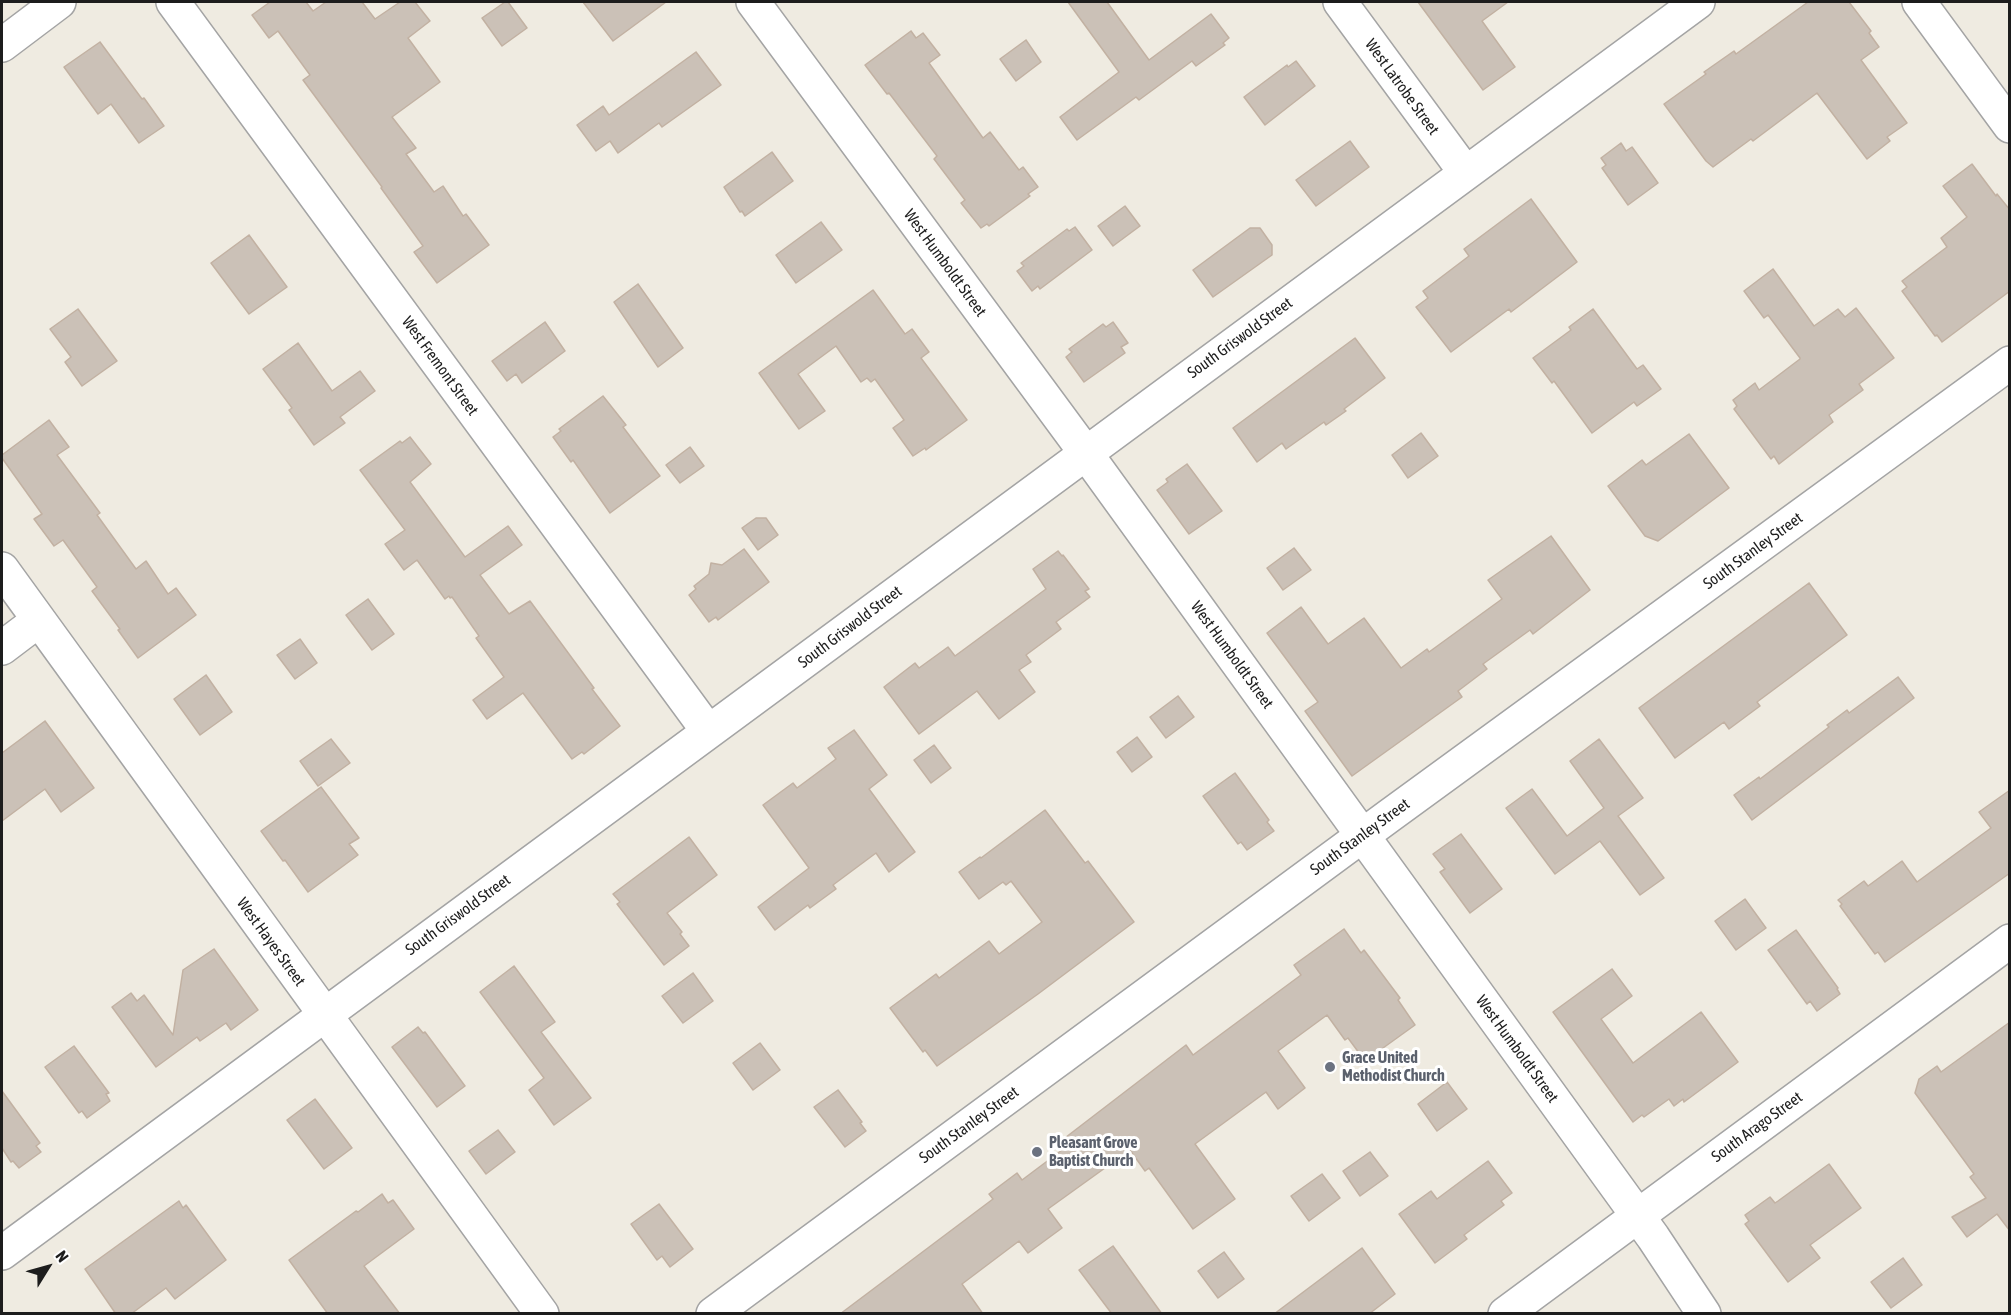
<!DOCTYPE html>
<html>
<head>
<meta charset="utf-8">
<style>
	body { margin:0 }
	#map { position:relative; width:2011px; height:1315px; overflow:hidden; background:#efebe1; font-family:"Asap Condensed",sans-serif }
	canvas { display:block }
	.frame { position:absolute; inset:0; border:3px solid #1d1d1d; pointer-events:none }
	.north { position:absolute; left:18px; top:1237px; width:60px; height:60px; -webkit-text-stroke:4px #fff; paint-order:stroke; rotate:53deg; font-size:16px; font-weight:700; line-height:24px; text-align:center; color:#1d1d1d }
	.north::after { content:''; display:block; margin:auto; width:21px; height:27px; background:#1d1d1d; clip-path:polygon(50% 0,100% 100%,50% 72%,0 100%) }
</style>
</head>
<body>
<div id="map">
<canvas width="2011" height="1315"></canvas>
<div class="frame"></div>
<div class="north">N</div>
</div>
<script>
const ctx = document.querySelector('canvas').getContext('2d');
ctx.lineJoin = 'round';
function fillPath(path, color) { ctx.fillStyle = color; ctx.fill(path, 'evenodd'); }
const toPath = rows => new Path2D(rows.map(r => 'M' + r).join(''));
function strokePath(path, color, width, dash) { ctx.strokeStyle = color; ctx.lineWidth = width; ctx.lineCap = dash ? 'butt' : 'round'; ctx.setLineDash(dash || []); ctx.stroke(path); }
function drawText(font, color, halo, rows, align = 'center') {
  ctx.font = font + ' "Asap Condensed",sans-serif'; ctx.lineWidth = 6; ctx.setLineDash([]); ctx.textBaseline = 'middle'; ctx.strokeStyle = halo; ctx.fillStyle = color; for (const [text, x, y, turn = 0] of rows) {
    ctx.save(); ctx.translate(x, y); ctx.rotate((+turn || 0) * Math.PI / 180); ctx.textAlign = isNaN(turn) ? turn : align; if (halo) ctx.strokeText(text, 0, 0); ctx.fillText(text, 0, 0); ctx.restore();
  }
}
const building = toPath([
	[270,2,306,2,313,11,326,2,362,2,375,19,400,2,415,2,430,21,408,38,440,82,392,117,416,148,406,154,434,192,443,186,463,216,466,214,489,245,437,283,414,252,423,246,381,188,382,187,303,80,310,75,278,31,269,38,252,15,270,2],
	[505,2,508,2,527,28,502,46,482,18,505,2],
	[583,2,666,2,613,41,583,2],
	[1068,2,1107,2,1149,60,1211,14,1229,38,1223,43,1225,45,1196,66,1192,61,1139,100,1136,97,1077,140,1060,117,1119,72,1068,2],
	[1418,2,1508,2,1482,21,1515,67,1483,90,1418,2],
	[1808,2,1849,2,1871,31,1869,33,1879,47,1861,60,1907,123,1887,137,1890,141,1867,159,1817,93,1753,141,1751,139,1713,167,1706,161,1664,104,1706,74,1704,72,1734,51,1736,54,1808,2],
	[911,31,916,38,923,33,940,55,929,63,983,138,990,132,1019,170,1023,167,1038,187,1028,194,1030,196,989,226,987,224,981,228,961,203,965,200,934,159,937,156,889,93,887,94,865,65,911,31],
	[1026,40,1041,62,1016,81,1000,59,1026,40],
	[100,42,142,99,144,98,164,126,139,143,111,104,98,114,64,67,100,42],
	[696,52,721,85,662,127,659,123,618,153,610,141,596,151,577,125,603,106,609,115,696,52],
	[1296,61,1315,86,1265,125,1244,97,1287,65,1288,67,1296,61],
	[1350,141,1369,167,1316,206,1296,180,1350,141],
	[1621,143,1626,151,1632,147,1658,183,1628,205,1602,168,1606,165,1601,158,1621,143],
	[772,152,793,181,745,216,742,211,740,212,724,187,772,152],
	[1972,164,1996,196,1997,194,2010,210,2010,291,1942,342,1937,335,1935,336,1902,291,1907,287,1902,281,1947,247,1941,238,1967,217,1943,186,1972,164],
	[1531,199,1577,262,1511,312,1509,309,1451,352,1416,307,1428,298,1423,291,1469,256,1464,249,1531,199],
	[1125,206,1140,226,1113,246,1098,226,1125,206],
	[821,222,842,250,796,283,776,255,821,222],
	[1075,227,1092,250,1040,289,1038,286,1032,291,1017,271,1024,266,1021,263,1067,229,1069,231,1075,227],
	[1250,228,1260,228,1272,245,1272,255,1213,297,1193,270,1250,228],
	[249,235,287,287,249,314,211,263,249,235],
	[1773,269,1814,326,1838,309,1845,317,1856,308,1894,358,1859,384,1863,390,1829,415,1833,422,1779,464,1774,456,1771,459,1734,409,1737,406,1733,400,1755,383,1759,390,1800,359,1800,358,1768,315,1764,318,1744,291,1773,269],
	[638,284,683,348,658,367,614,302,638,284],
	[873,290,905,334,912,329,929,352,921,358,967,420,926,450,925,448,913,456,893,428,904,420,875,379,871,382,867,378,861,382,836,346,798,374,825,411,799,429,759,373,873,290],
	[78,309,117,361,82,386,65,362,71,357,50,329,78,309],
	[1593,309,1637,369,1643,365,1661,389,1637,406,1634,402,1592,433,1554,381,1552,383,1533,358,1571,330,1569,327,1593,309],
	[545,322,565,351,522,383,516,374,507,381,492,361,545,322],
	[1113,322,1128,343,1121,347,1125,353,1084,382,1066,357,1072,352,1069,349,1103,324,1106,327,1113,322],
	[1355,338,1385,378,1344,409,1346,411,1326,425,1324,422,1286,449,1282,443,1257,462,1233,428,1355,338],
	[298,343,332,391,360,371,375,391,340,417,345,423,314,445,289,410,292,408,263,369,298,343],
	[603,396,626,425,623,427,660,476,610,513,573,460,571,462,553,437,561,431,559,429,603,396],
	[49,420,69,447,57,455,100,513,97,515,136,569,146,561,168,594,176,588,196,615,138,658,118,630,120,629,92,591,97,587,63,540,54,546,34,519,42,514,2,458,2,455,49,420],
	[1421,433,1438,456,1408,478,1392,455,1421,433],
	[1689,434,1729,488,1658,541,1645,536,1608,486,1642,460,1646,465,1689,434],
	[410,437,431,464,410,482,465,557,508,526,522,545,480,575,509,614,530,601,594,688,592,689,620,726,584,754,582,752,572,759,523,693,487,719,473,700,504,677,476,638,479,636,452,597,450,598,449,596,445,599,417,560,404,570,385,544,405,530,360,470,400,441,402,443,410,437],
	[690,447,704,466,680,483,666,465,690,447],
	[1187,464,1222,511,1189,534,1157,490,1168,482,1166,479,1187,464],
	[756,518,766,518,778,535,758,550,742,528,756,518],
	[1551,536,1590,590,1533,634,1530,630,1483,664,1487,669,1458,691,1462,697,1352,776,1305,711,1318,702,1267,633,1301,607,1328,644,1364,618,1401,668,1427,649,1429,652,1502,599,1488,580,1551,536],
	[1294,548,1311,570,1283,590,1267,568,1294,548],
	[744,549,769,582,718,620,716,617,709,622,689,595,696,589,694,586,709,574,711,563,722,565,744,549],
	[1058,551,1062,556,1063,555,1089,589,1085,591,1090,597,1056,622,1061,629,1026,655,1031,662,1019,670,1035,692,999,719,977,691,919,734,884,687,915,663,919,668,948,647,955,656,1046,589,1033,569,1058,551],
	[1809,583,1847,635,1757,702,1760,706,1729,729,1724,722,1675,758,1639,708,1809,583],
	[368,599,394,634,372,650,346,615,368,599],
	[300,639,317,663,295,679,277,655,300,639],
	[206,675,232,712,200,735,174,699,206,675],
	[1898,677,1914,698,1752,820,1734,795,1759,777,1760,779,1829,727,1827,725,1847,710,1849,713,1898,677],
	[1178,696,1194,717,1166,738,1150,717,1178,696],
	[45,721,94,788,61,812,45,789,2,821,2,753,45,721],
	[854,730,887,775,869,789,915,852,889,872,876,853,833,885,836,889,810,908,808,905,775,930,758,907,809,868,763,805,793,783,797,788,836,759,828,748,854,730],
	[1137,737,1152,757,1132,772,1117,752,1137,737],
	[331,739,350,763,318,786,300,761,331,739],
	[1599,739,1643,798,1618,816,1664,878,1640,895,1600,841,1555,874,1506,808,1532,789,1567,836,1604,808,1570,761,1599,739],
	[934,745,951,768,931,783,914,760,934,745],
	[1235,773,1269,820,1267,822,1274,831,1247,850,1241,842,1238,844,1203,796,1235,773],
	[321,787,359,838,349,844,358,855,308,892,285,860,283,861,261,831,321,787],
	[2010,790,2010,873,1885,962,1878,952,1875,954,1840,906,1842,904,1838,900,1864,881,1868,886,1902,861,1917,882,1991,828,1979,812,2010,790],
	[1045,810,1085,863,1088,861,1134,922,1038,994,937,1066,925,1050,923,1052,890,1008,936,974,939,978,989,941,999,954,1042,922,1011,881,1006,885,1003,882,979,899,959,872,980,857,981,858,1045,810],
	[1461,834,1502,889,1470,913,1440,872,1445,869,1433,854,1461,834],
	[689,837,717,875,667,913,682,932,680,934,689,946,664,965,617,904,620,902,613,894,689,837],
	[1745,899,1766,928,1736,950,1715,921,1745,899],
	[1344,929,1361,953,1364,950,1400,998,1398,1000,1415,1025,1365,1061,1348,1038,1345,1040,1327,1015,1278,1051,1305,1088,1278,1109,1266,1092,1195,1144,1235,1199,1193,1229,1149,1168,1145,1171,1130,1150,1048,1209,1062,1228,1028,1253,1019,1241,962,1284,983,1314,840,1314,993,1199,989,1194,1017,1173,1022,1180,1062,1150,1057,1144,1186,1045,1193,1055,1301,975,1294,965,1344,929],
	[1796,930,1838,988,1837,989,1840,994,1817,1011,1810,1001,1807,1004,1768,950,1796,930],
	[214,949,258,1010,231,1030,226,1023,200,1041,197,1037,156,1067,112,1007,131,993,137,1001,144,995,173,1035,183,970,214,949],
	[514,966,555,1022,541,1032,591,1098,554,1125,529,1090,544,1078,480,992,514,966],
	[1612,969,1632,996,1601,1019,1633,1063,1701,1012,1738,1062,1684,1102,1683,1099,1674,1106,1669,1099,1644,1117,1642,1115,1633,1122,1553,1012,1612,969],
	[693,973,713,1001,683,1023,662,996,693,973],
	[2010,1022,2010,1231,1997,1214,1967,1237,1952,1217,1986,1198,1970,1177,1974,1174,1915,1093,1919,1079,1937,1066,1941,1072,2010,1022],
	[418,1027,423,1033,425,1032,465,1086,437,1107,392,1047,418,1027],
	[760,1043,780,1070,753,1090,733,1063,760,1043],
	[74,1046,109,1093,106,1094,110,1101,87,1118,82,1111,79,1113,45,1067,74,1046],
	[1447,1082,1467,1109,1437,1131,1418,1104,1447,1082],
	[838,1090,862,1122,860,1123,866,1131,845,1147,814,1107,838,1090],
	[2,1091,40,1143,36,1146,41,1152,19,1168,13,1161,11,1162,2,1148,2,1091],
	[315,1099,352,1148,324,1169,287,1120,315,1099],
	[498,1130,515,1152,486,1174,469,1151,498,1130],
	[1370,1152,1388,1176,1360,1196,1343,1171,1370,1152],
	[1488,1161,1512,1193,1501,1201,1504,1205,1464,1235,1467,1239,1435,1263,1399,1214,1431,1191,1437,1199,1488,1161],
	[1829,1164,1861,1208,1810,1245,1820,1258,1788,1282,1745,1224,1749,1221,1745,1215,1770,1197,1775,1203,1778,1201,1829,1164],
	[1322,1174,1340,1198,1309,1221,1291,1196,1322,1174],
	[382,1194,388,1203,393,1200,414,1229,364,1266,400,1314,328,1314,289,1260,356,1211,358,1212,382,1194],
	[179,1201,183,1208,186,1205,226,1260,175,1299,166,1288,131,1314,116,1314,85,1269,179,1201],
	[659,1204,693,1249,670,1267,662,1256,657,1260,631,1224,659,1204],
	[1113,1246,1162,1314,1112,1314,1079,1270,1113,1246],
	[1362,1248,1395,1294,1369,1314,1274,1314,1362,1248],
	[1224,1252,1244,1279,1218,1298,1198,1271,1224,1252],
	[1903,1258,1922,1285,1891,1308,1871,1282,1903,1258]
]);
fillPath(building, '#cbc1b7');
strokePath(building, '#c2b1a2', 1.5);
const minor = toPath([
	[173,2,708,731],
	[753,2,1085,452,1653,1237,1704,1314],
	[1340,2,1465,172],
	[1919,2,2010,126],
	[2,45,59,2],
	[2,569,542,1314],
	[2,648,39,620],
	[713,1314,1389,816,2010,363],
	[1505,1314,2010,941]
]);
const tertiary = toPath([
	[2,1253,1698,2]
]);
strokePath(minor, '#a4a4a4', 36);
strokePath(tertiary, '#a4a4a4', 36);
strokePath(minor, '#fff', 33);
strokePath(tertiary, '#fff', 33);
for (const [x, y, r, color] of [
	[1330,1067,6,"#6b7280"],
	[1037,1152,6,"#6b7280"]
]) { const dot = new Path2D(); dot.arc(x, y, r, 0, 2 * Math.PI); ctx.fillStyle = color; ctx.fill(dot); strokePath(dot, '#fff', 2); }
drawText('16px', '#1d1d1d', '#fff', [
	["West Latrobe Street",1402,87,54],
	["West Humboldt Street",945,263,54],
	["South Griswold Street",1240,338,-36],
	["West Fremont Street",440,366,54],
	["South Stanley Street",1753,551,-36],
	["South Griswold Street",850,627,-37],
	["West Humboldt Street",1232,655,54],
	["South Stanley Street",1360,837,-36],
	["South Griswold Street",458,915,-36],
	["West Hayes Street",271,942,54],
	["West Humboldt Street",1517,1049,54],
	["South Stanley Street",969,1125,-36],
	["South Arago Street",1757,1127,-36]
]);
drawText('bold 16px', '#5b616d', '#fff', [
	["Grace United",1342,1058],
	["Methodist Church",1342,1076],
	["Pleasant Grove",1049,1143],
	["Baptist Church",1049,1161]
], 'left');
</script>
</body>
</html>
